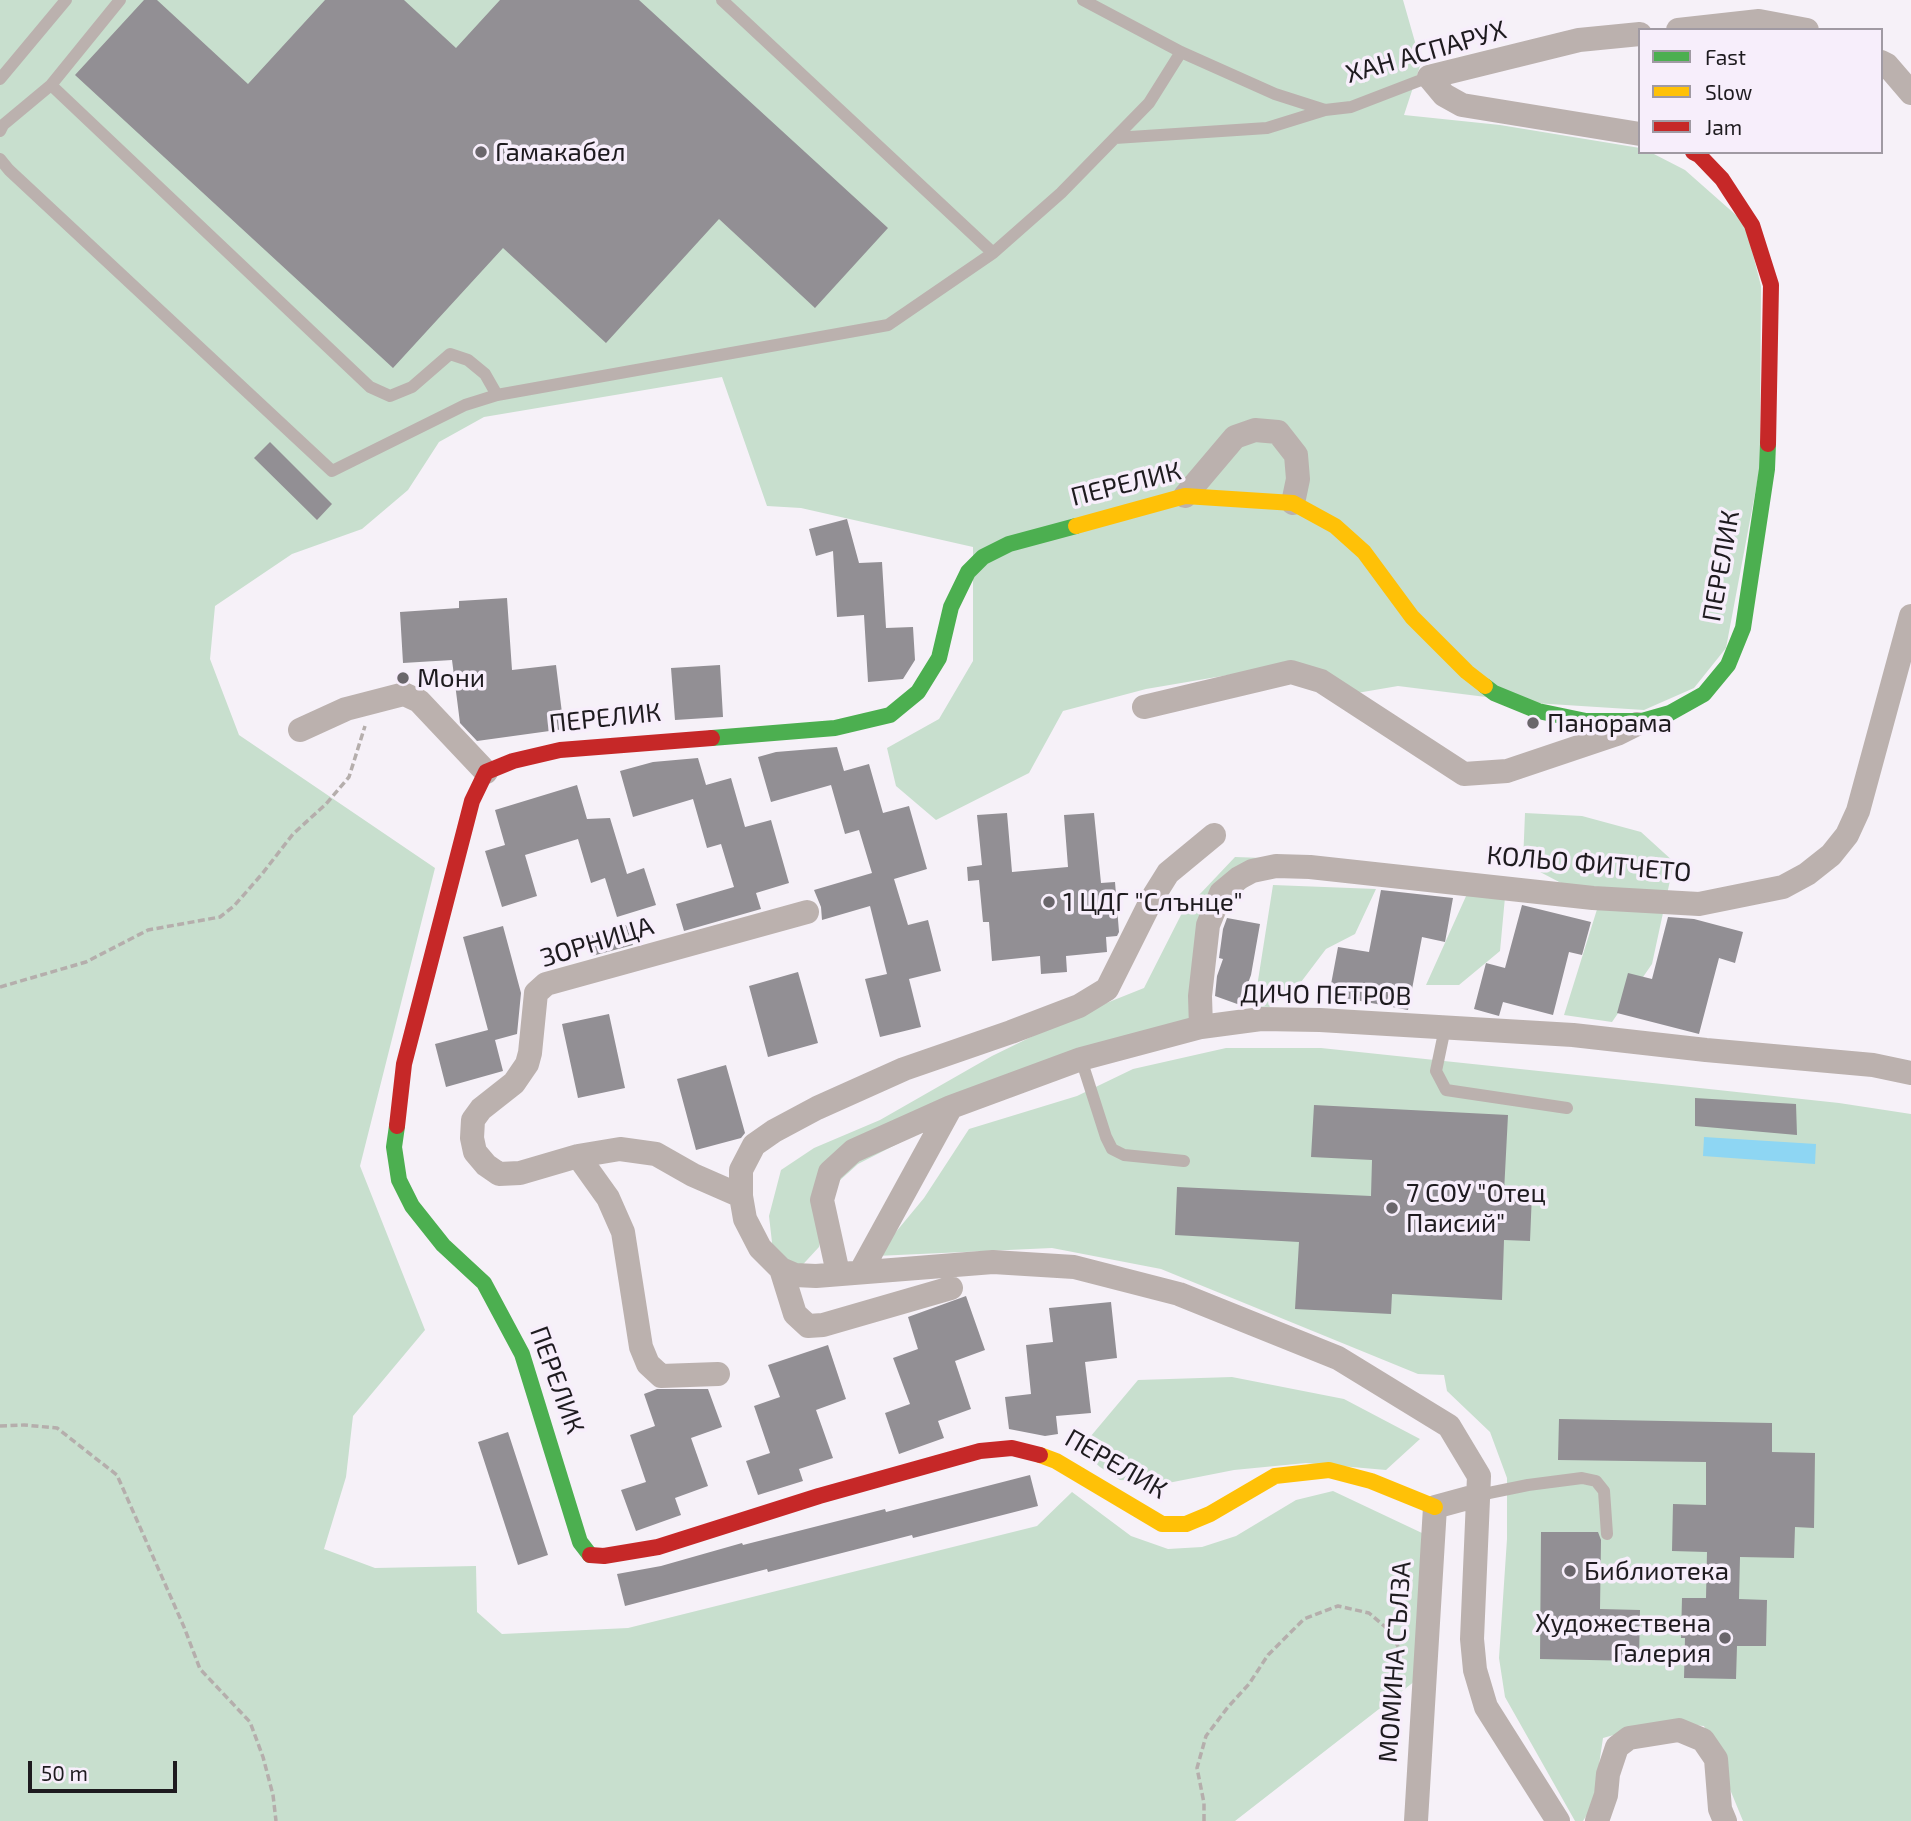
<!DOCTYPE html>
<html>
<head>
<meta charset="utf-8">
<style>
	body { margin:0 }
	#map { position:relative; width:1911px; height:1821px; overflow:hidden; background:#f6f1f8; font-family:"Exo 2",sans-serif }
	canvas { display:block }
	.legend { position:absolute; left:1638px; top:28px; width:245px; height:126px; box-sizing:border-box; background:#f7eefb; border:2px solid #a09aa3; margin:0; padding:9px 12px; list-style:none; font-size:21px; color:#1e1b1f }
	.legend li { display:flex; align-items:center; gap:14px; height:35px }
	.legend b { width:35px; border:2px solid #a09aa3 }
	.scale { position:absolute; left:28px; top:1761px; width:149px; height:32px; box-sizing:border-box; border:4px solid #1e1b1f; border-top:0; padding-left:9px; font-size:21px; line-height:24px; white-space:nowrap; color:#1e1b1f; -webkit-text-stroke:5px #f7eefb; paint-order:stroke }
</style>
</head>
<body>
<div id="map">
<canvas width="1911" height="1821"></canvas>
<ul class="legend">
<li><b style="height:9px;background:#4caf50"></b>Fast</li>
<li><b style="height:9px;background:#ffc107"></b>Slow</li>
<li><b style="height:9px;background:#c62828"></b>Jam</li>
</ul>
<div class="scale">50 m</div>
</div>
<script>
const ctx = document.querySelector('canvas').getContext('2d');
ctx.lineJoin = 'round';
function fillPath(path, color) { ctx.fillStyle = color; ctx.fill(path, 'evenodd'); }
const toPath = rows => new Path2D(rows.map(r => 'M' + r).join(''));
function strokePath(path, color, width, dash) { ctx.strokeStyle = color; ctx.lineWidth = width; ctx.lineCap = dash ? 'butt' : 'round'; ctx.setLineDash(dash || []); ctx.stroke(path); }
function drawText(font, color, halo, rows, align = 'center') {
  ctx.font = font + ' "Exo 2",sans-serif'; ctx.lineWidth = 7; ctx.setLineDash([]); ctx.textBaseline = 'middle'; ctx.strokeStyle = halo; ctx.fillStyle = color; for (const [text, x, y, turn = 0] of rows) {
    ctx.save(); ctx.translate(x, y); ctx.rotate((+turn || 0) * Math.PI / 180); ctx.textAlign = isNaN(turn) ? turn : align; if (halo) ctx.strokeText(text, 0, 0); ctx.fillText(text, 0, 0); ctx.restore();
  }
}
fillPath(toPath([
	[0,0,1403,0,1421,63,1404,115,1500,125,1640,148,1640,152,1650,152,1685,170,1745,223,1761,286,1760,467,1726,648,1694,688,1644,710,1534,703,1398,686,1357,693,1299,663,1146,689,1063,711,1029,773,936,820,896,786,887,748,939,719,973,661,973,547,801,508,767,506,722,377,484,417,439,442,408,490,362,529,292,554,215,606,210,659,239,735,435,868,360,1166,425,1330,353,1416,346,1477,324,1549,375,1568,476,1566,477,1612,502,1634,628,1628,1037,1526,1072,1492,1131,1536,1168,1549,1202,1547,1236,1536,1296,1500,1333,1491,1422,1533,1415,1681,1235,1821,0,1821],
	[1525,813,1582,816,1641,832,1674,862,1652,964,1612,1022,1564,1015,1599,903,1523,863],
	[1235,857,1292,859,1248,886,1212,917,1191,1019,946,1119,858,1164,828,1191,819,1247,795,1273,773,1251,769,1216,781,1170,814,1148,880,1120,992,1056,1074,1016,1144,988,1182,913],
	[1273,885,1376,889,1355,934,1326,949,1298,986,1269,1007,1254,1006],
	[1467,894,1505,897,1500,951,1459,985,1426,985],
	[1226,1048,1321,1048,1681,1086,1839,1103,1911,1114,1911,1821,1743,1821,1704,1726,1660,1722,1603,1738,1593,1805,1583,1821,1575,1821,1505,1697,1499,1658,1507,1539,1507,1478,1490,1432,1447,1391,1444,1375,1418,1374,1161,1269,1052,1248,876,1256,924,1198,969,1129,1077,1096,1133,1069],
	[1232,1377,1344,1399,1420,1439,1386,1470,1306,1463,1234,1470,1168,1483,1120,1480,1100,1467,1080,1449,1138,1380]
]), '#c8dfce');
fillPath(toPath([
	[1704,1137,1816,1144,1815,1164,1703,1156]
]), '#8ed6f3');
fillPath(toPath([
	[144,0,157,0,248,84,325,0,404,0,456,48,500,0,639,0,888,228,815,308,719,219,606,343,503,248,393,368,75,75],
	[270,442,332,504,317,520,254,458],
	[847,519,859,563,882,562,886,628,913,627,915,660,903,679,868,682,864,615,837,617,833,551,816,556,809,529],
	[507,598,512,670,556,665,564,729,477,741,460,723,452,660,403,663,400,612,459,608,459,601],
	[720,665,723,717,675,720,671,668],
	[837,747,844,771,869,764,883,813,909,806,927,869,894,879,908,925,928,920,941,971,909,979,921,1027,880,1037,865,979,887,974,870,906,822,920,821,907,814,890,872,873,859,830,845,834,831,785,771,802,758,757,776,752],
	[698,758,706,785,731,778,745,827,771,820,789,883,756,893,761,909,684,931,676,904,734,887,721,844,707,848,693,799,633,817,620,771,653,762],
	[577,785,587,819,610,818,627,874,644,868,656,905,617,917,605,878,591,883,578,839,525,855,537,896,502,907,485,851,505,845,495,810],
	[1007,813,1012,872,1068,867,1064,815,1094,813,1101,883,1115,882,1119,932,1117,936,1106,937,1107,952,1066,956,1067,972,1041,974,1040,956,992,961,989,922,983,922,979,880,968,881,967,867,982,865,977,815],
	[1381,890,1453,898,1445,942,1422,937,1408,1010,1329,995,1338,947,1369,952],
	[1522,905,1591,922,1582,955,1569,952,1553,1015,1503,1002,1499,1016,1474,1009,1486,963,1505,968],
	[1668,917,1694,919,1743,932,1735,963,1719,958,1699,1034,1617,1013,1628,973,1652,979],
	[1227,918,1260,924,1251,975,1240,1005,1215,996,1217,976,1223,959,1219,958,1223,929],
	[626,925,633,945,592,956,586,937],
	[503,926,521,993,517,1034,495,1040,503,1071,446,1087,435,1044,488,1030,463,937],
	[798,972,818,1043,768,1057,749,986],
	[609,1014,625,1088,578,1098,562,1024],
	[726,1065,745,1133,741,1138,696,1150,677,1079],
	[1695,1098,1796,1104,1797,1135,1695,1126],
	[1314,1105,1508,1115,1504,1192,1532,1193,1530,1241,1504,1240,1502,1300,1392,1294,1391,1314,1295,1309,1299,1242,1175,1235,1177,1187,1371,1196,1372,1160,1311,1157],
	[966,1296,985,1350,955,1361,971,1409,938,1421,944,1438,899,1454,885,1413,910,1404,893,1358,918,1349,908,1317],
	[1111,1302,1117,1358,1085,1362,1091,1413,1056,1416,1058,1434,1045,1436,1009,1429,1005,1397,1031,1394,1026,1345,1053,1342,1049,1308],
	[828,1345,846,1399,816,1410,833,1458,799,1469,803,1481,758,1495,746,1461,770,1453,754,1406,780,1397,768,1365],
	[657,1389,708,1389,722,1427,691,1438,708,1486,675,1498,681,1515,636,1531,621,1490,646,1482,630,1435,655,1426,644,1394],
	[1559,1419,1772,1423,1772,1452,1815,1453,1814,1528,1795,1527,1794,1558,1740,1557,1739,1599,1767,1600,1766,1646,1737,1646,1736,1679,1684,1678,1685,1638,1681,1638,1682,1598,1706,1598,1707,1552,1672,1551,1673,1504,1706,1505,1706,1462,1558,1460],
	[508,1432,548,1555,518,1565,478,1442],
	[1030,1475,1038,1506,913,1538,912,1535,768,1572,767,1569,625,1606,617,1574,661,1566,742,1543,743,1545,885,1509,886,1512],
	[1541,1532,1598,1532,1601,1540,1600,1609,1640,1610,1639,1661,1540,1659]
]), '#928f94');
strokePath(toPath([
	[0,987,86,962,148,930,220,917,234,906,262,874,293,834,326,804,349,777,365,726],
	[0,1426,24,1425,57,1428,117,1475,184,1627,200,1669,250,1722,263,1757,273,1795,276,1821],
	[1204,1821,1204,1803,1197,1768,1206,1736,1228,1707,1249,1684,1268,1655,1304,1619,1338,1606,1369,1613,1390,1631,1403,1656]
]), '#b5aeac', 3.5, [7, 3.5]);
strokePath(toPath([
	[722,0,993,253],
	[1083,0,1181,52,1275,94,1325,110,1351,107,1429,77],
	[0,79,66,0],
	[51,85,370,387,390,396,412,387,450,354,468,360,485,374,497,395],
	[0,131,3,125,51,85,120,0],
	[1115,138,1267,128,1325,110],
	[0,159,9,170,332,471,465,405,497,395,888,325,993,253,1061,193,1149,103,1181,52],
	[1445,1028,1436,1071,1446,1090,1567,1108],
	[1081,1059,1106,1137,1112,1149,1124,1155,1184,1161],
	[1479,1495,1528,1485,1582,1478,1596,1481,1604,1491,1607,1534]
]), '#bbb1ae', 12);
strokePath(toPath([
	[1678,30,1759,21,1807,30],
	[1640,34,1579,40,1429,77,1444,95,1462,105,1640,134],
	[1881,62,1887,65,1911,93],
	[1185,496,1235,437,1255,430,1278,432,1296,455,1298,479,1293,503],
	[1144,707,1291,672,1321,681,1464,774,1507,771,1617,734,1637,724],
	[300,730,346,709,404,694,419,701,486,772],
	[1214,835,1168,873,1153,897,1107,989,1079,1006,1011,1032,904,1069,817,1108,774,1131,754,1145,741,1170,741,1196,745,1219,760,1248,781,1269,795,1275,816,1276,993,1262,1074,1267,1179,1294,1338,1358,1449,1426,1479,1476,1472,1639,1475,1670,1486,1707,1558,1821],
	[1201,1027,1200,996,1208,925,1221,893,1239,878,1252,871,1276,866,1310,867,1593,898,1699,904,1783,887,1807,874,1831,855,1847,835,1858,811,1911,616],
	[578,1156,608,1198,623,1232,641,1347,648,1364,661,1376,718,1374],
	[741,1196,693,1175,656,1154,620,1149,578,1156,520,1173,499,1174,486,1165,475,1152,472,1138,473,1120,481,1109,514,1083,527,1064,530,1053,536,993,546,984,807,912],
	[781,1269,795,1314,808,1326,823,1325,951,1288],
	[861,1271,951,1107],
	[838,1273,822,1200,830,1172,853,1151,951,1107,1081,1059,1201,1027,1261,1019,1320,1020,1573,1035,1706,1050,1873,1065,1911,1073],
	[1416,1821,1435,1507,1479,1495],
	[1597,1821,1606,1795,1608,1774,1617,1747,1629,1738,1679,1730,1703,1740,1716,1759,1720,1809,1725,1821]
]), '#bbb1ae', 24);
strokePath(toPath([
	[1485,686,1494,693,1538,711,1586,721,1642,721,1670,713,1704,694,1728,665,1743,628,1767,469,1768,444],
	[712,738,835,728,890,715,918,692,939,658,951,607,968,572,983,557,1009,544,1076,526],
	[397,1126,394,1147,399,1180,412,1206,443,1245,484,1283,522,1354,580,1542,590,1555]
]), '#4caf50', 16);
strokePath(toPath([
	[1076,526,1185,496,1293,503,1335,526,1364,552,1412,617,1467,672,1485,686],
	[1040,1455,1056,1461,1162,1524,1186,1524,1210,1514,1275,1476,1329,1470,1371,1481,1435,1507]
]), '#ffc107', 16);
strokePath(toPath([
	[1693,152,1699,155,1722,179,1752,225,1771,285,1768,444],
	[397,1126,404,1064,472,801,486,772,513,761,560,750,712,738],
	[590,1555,604,1556,658,1547,819,1496,980,1451,1012,1448,1040,1455]
]), '#c62828', 16);
for (const [x, y, r, color] of [
	[481,152,7,"#6a666b"],
	[403,678,7,"#6a666b"],
	[1533,723,7,"#6a666b"],
	[1049,902,7,"#6a666b"],
	[1392,1208,7,"#6a666b"],
	[1570,1571,7,"#6a666b"],
	[1725,1638,7,"#6a666b"]
]) { const dot = new Path2D(); dot.arc(x, y, r, 0, 2 * Math.PI); ctx.fillStyle = color; ctx.fill(dot); strokePath(dot, '#f7eefb', 2.5); }
drawText('26px', '#1e1b1f', '#f7eefb', [
	["ХАН АСПАРУХ",1426,52,-16],
	["ПЕРЕЛИК",1126,484,-14],
	["ПЕРЕЛИК",1721,566,-80],
	["ПЕРЕЛИК",605,718,-6],
	["КОЛЬО ФИТЧЕТО",1589,864,5],
	["ЗОРНИЦА",597,942,-17],
	["ДИЧО ПЕТРОВ",1326,995,1],
	["ПЕРЕЛИК",557,1380,70],
	["ПЕРЕЛИК",1116,1464,30],
	["МОМИНА СЪЛЗА",1395,1662,-86]
]);
drawText('26px', '#1e1b1f', '#f7eefb', [
	["Гамакабел",495,152],
	["Мони",417,678],
	["Панорама",1547,723],
	["1 ЦДГ \"Слънце\"",1063,902],
	["7 СОУ \"Отец",1406,1193],
	["Паисий\"",1406,1223],
	["Библиотека",1584,1571],
	["Художествена",1711,1623,"right"],
	["Галерия",1711,1653,"right"]
], 'left');
</script>
</body>
</html>
